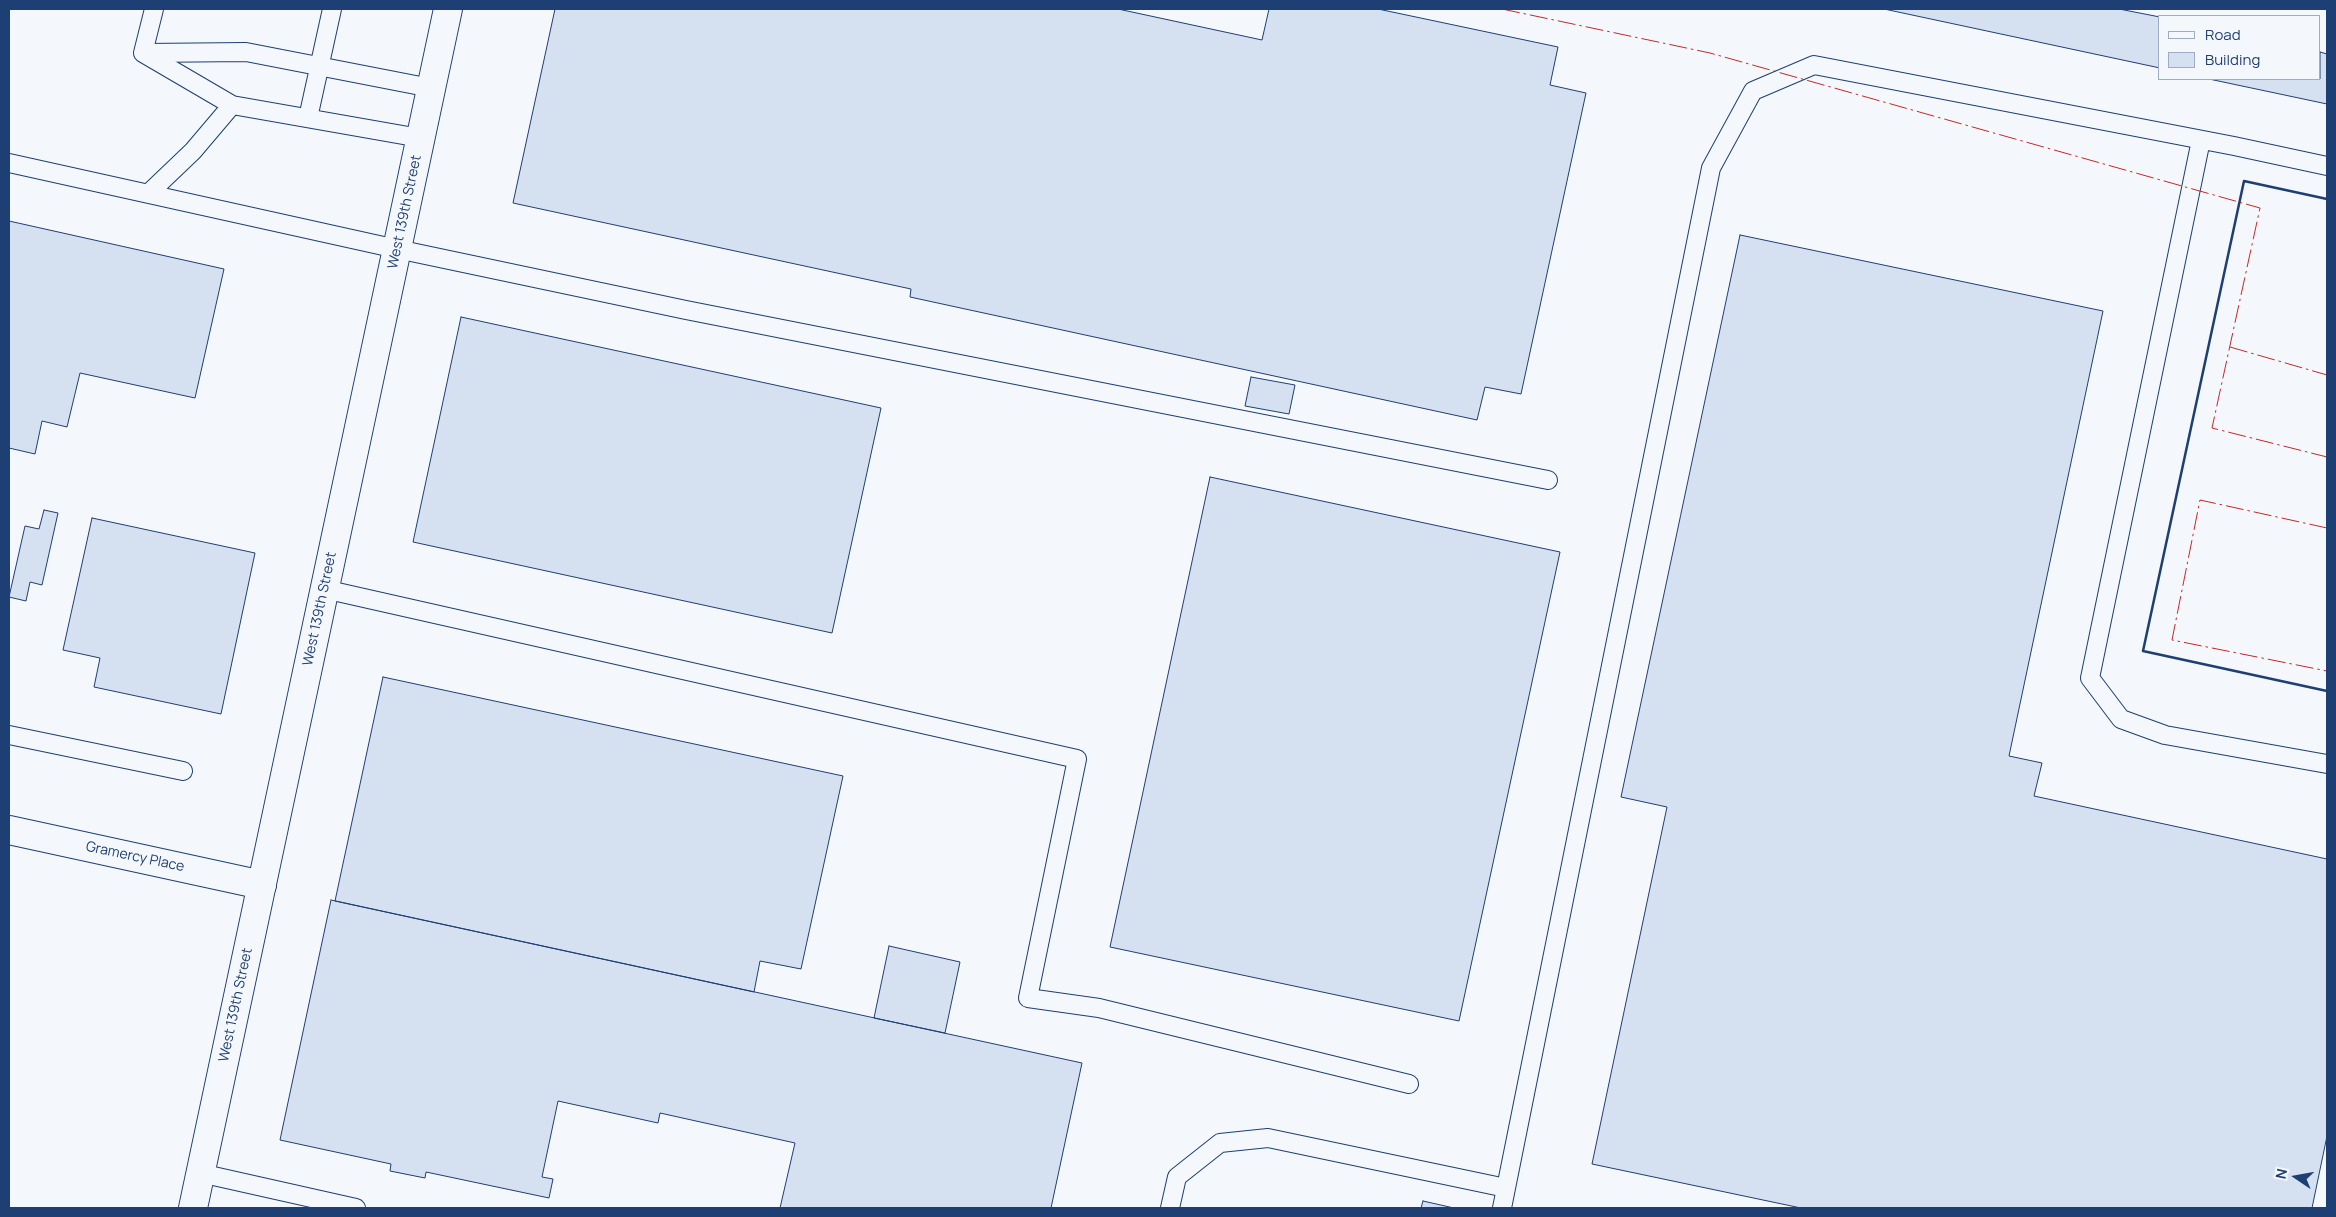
<!DOCTYPE html>
<html>
<head>
<meta charset="utf-8">
<style>
	body { margin:0 }
	#map { position:relative; width:2336px; height:1217px; overflow:hidden; background:#f4f7fb; font-family:Manrope,sans-serif }
	canvas { display:block }
	.frame { position:absolute; inset:0; border:10px solid #1d3f73; pointer-events:none }
	.legend { position:absolute; left:2158px; top:15px; width:162px; height:65px; box-sizing:border-box; background:#f4f7fb; border:1px solid #9eadc5; margin:0; padding:6px 9px; list-style:none; font-size:15px; color:#1d3f73 }
	.legend li { display:flex; align-items:center; gap:10px; height:25px }
	.legend b { width:25px; border:1px solid #9eadc5 }
	.north { position:absolute; left:2271px; top:1152px; width:50px; height:50px; -webkit-text-stroke:4px #f4f7fb; paint-order:stroke; rotate:282deg; font-size:14px; font-weight:700; line-height:20px; text-align:center; color:#1d3f73 }
	.north::after { content:''; display:block; margin:auto; width:18px; height:22px; background:#1d3f73; clip-path:polygon(50% 0,100% 100%,50% 72%,0 100%) }
</style>
</head>
<body>
<div id="map">
<canvas width="2336" height="1217"></canvas>
<div class="frame"></div>
<ul class="legend">
<li><b style="height:6px;background:#f4f7fb"></b>Road</li>
<li><b style="height:14px;background:#d5e0f0"></b>Building</li>
</ul>
<div class="north">N</div>
</div>
<script>
const ctx = document.querySelector('canvas').getContext('2d');
ctx.lineJoin = 'round';
function fillPath(path, color) { ctx.fillStyle = color; ctx.fill(path, 'evenodd'); }
const toPath = rows => new Path2D(rows.map(r => 'M' + r).join(''));
function strokePath(path, color, width, dash) { ctx.strokeStyle = color; ctx.lineWidth = width; ctx.lineCap = dash ? 'butt' : 'round'; ctx.setLineDash(dash || []); ctx.stroke(path); }
function drawText(font, color, halo, rows, align = 'center') {
  ctx.font = font + ' Manrope,sans-serif'; ctx.lineWidth = 4; ctx.setLineDash([]); ctx.textBaseline = 'middle'; ctx.strokeStyle = halo; ctx.fillStyle = color; for (const [text, x, y, turn = 0] of rows) {
    ctx.save(); ctx.translate(x, y); ctx.rotate((+turn || 0) * Math.PI / 180); ctx.textAlign = isNaN(turn) ? turn : align; if (halo) ctx.strokeText(text, 0, 0); ctx.fillText(text, 0, 0); ctx.restore();
  }
}
const building = toPath([
	[555,9,1118,9,1262,40,1269,9,1378,9,1558,47,1550,85,1586,93,1521,394,1485,387,1477,420,910,297,911,289,513,203,555,9],
	[1884,9,2119,9,2160,17,2160,68,1884,9],
	[2320,52,2327,54,2327,104,2209,79,2320,79,2320,52],
	[9,221,224,269,195,398,80,373,67,427,42,421,35,454,9,448,9,221],
	[1740,235,2103,311,2009,756,2042,763,2034,796,2327,859,2327,1136,2312,1208,1801,1208,1592,1164,1667,807,1621,797,1740,235],
	[461,317,881,408,832,633,413,542,461,317],
	[1251,377,1295,385,1289,414,1245,406,1251,377],
	[1210,477,1560,552,1459,1021,1110,947,1210,477],
	[44,510,58,513,42,585,30,582,26,601,9,597,25,526,39,529,44,510],
	[92,518,255,553,221,714,94,687,100,658,63,650,92,518],
	[383,677,843,776,801,969,760,961,754,992,335,901,383,677],
	[331,900,1082,1063,1051,1208,780,1208,795,1143,660,1113,658,1123,558,1101,542,1177,553,1179,549,1198,426,1172,425,1178,390,1171,391,1164,280,1140,331,900],
	[889,946,960,962,945,1033,874,1018,889,946],
	[1423,1201,1454,1208,1421,1208,1423,1201]
]);
fillPath(building, '#d5e0f0');
strokePath(building, '#1d3f73', 1);
const service = toPath([
	[143,53,232,105,420,138],
	[143,53,154,9],
	[145,53,246,52,431,88],
	[308,118,332,9],
	[2201,140,2090,678,2121,719,2165,735,2327,764],
	[9,163,397,249,686,310,1548,480],
	[148,194,193,151,232,105],
	[324,589,1077,759,1028,998,1099,1008,1409,1084],
	[9,735,183,771],
	[200,1173,356,1208],
	[1170,1208,1177,1177,1220,1143,1268,1138,1506,1188],
	[1502,1208,1711,168,1753,91,1814,65,2234,146,2327,166]
]);
const minor = toPath([
	[9,830,262,885]
]);
const tertiary = toPath([
	[193,1208,448,9]
]);
strokePath(service, '#1d3f73', 20);
strokePath(minor, '#1d3f73', 30);
strokePath(tertiary, '#1d3f73', 30);
strokePath(service, '#f4f7fb', 18);
strokePath(minor, '#f4f7fb', 28);
strokePath(tertiary, '#f4f7fb', 28);
strokePath(toPath([
	[2327,199,2244,181,2143,651,2327,691]
]), '#1d3f73', 2.5);
strokePath(toPath([
	[1502,9,1710,53,2260,208,2212,428,2327,457],
	[2230,347,2327,375],
	[2327,528,2200,500,2172,640,2327,671]
]), '#c62828', 1, [18, 4, 2.5, 4]);
drawText('14px', '#1d3f73', '#f4f7fb', [
	["West 139th Street",405,212,-78],
	["West 139th Street",320,609,-78],
	["Gramercy Place",135,857,12],
	["West 139th Street",236,1005,-78]
]);
</script>
</body>
</html>
